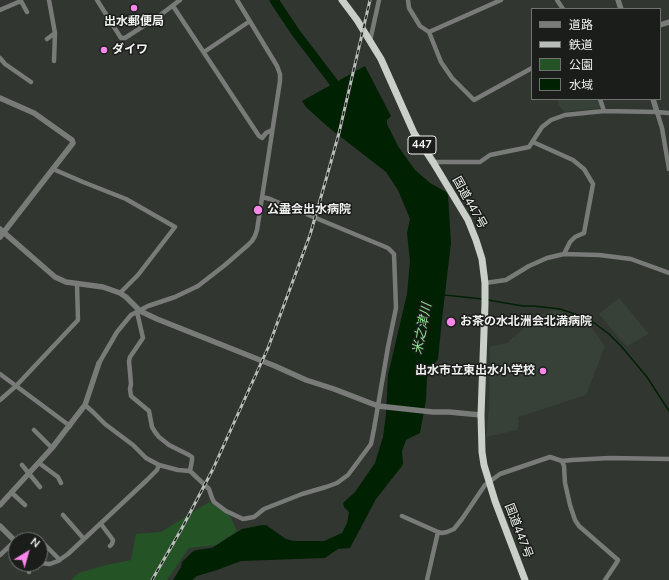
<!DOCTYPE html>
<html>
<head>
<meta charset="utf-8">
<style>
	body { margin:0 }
	#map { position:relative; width:669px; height:580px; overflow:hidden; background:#313631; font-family:"Nunito Sans","Noto Sans JP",sans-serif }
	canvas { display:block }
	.legend { position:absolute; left:531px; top:8px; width:130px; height:92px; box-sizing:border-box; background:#1b1d1a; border:1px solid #707370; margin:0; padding:5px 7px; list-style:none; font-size:12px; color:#f0f3f0 }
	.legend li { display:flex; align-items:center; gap:8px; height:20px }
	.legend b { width:20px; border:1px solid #707370 }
	.north { position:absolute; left:8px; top:532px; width:40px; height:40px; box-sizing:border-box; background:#1b1d1a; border:1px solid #707370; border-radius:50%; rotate:37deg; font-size:11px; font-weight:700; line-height:16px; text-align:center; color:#f0f3f0 }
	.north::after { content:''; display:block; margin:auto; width:14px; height:18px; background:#f987e9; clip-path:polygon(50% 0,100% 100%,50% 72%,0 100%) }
</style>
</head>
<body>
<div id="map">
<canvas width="669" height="580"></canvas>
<ul class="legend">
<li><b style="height:5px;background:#797b79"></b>道路</li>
<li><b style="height:5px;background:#babeba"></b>鉄道</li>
<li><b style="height:11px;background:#245425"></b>公園</li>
<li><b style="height:11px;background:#012103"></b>水域</li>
</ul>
<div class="north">N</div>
</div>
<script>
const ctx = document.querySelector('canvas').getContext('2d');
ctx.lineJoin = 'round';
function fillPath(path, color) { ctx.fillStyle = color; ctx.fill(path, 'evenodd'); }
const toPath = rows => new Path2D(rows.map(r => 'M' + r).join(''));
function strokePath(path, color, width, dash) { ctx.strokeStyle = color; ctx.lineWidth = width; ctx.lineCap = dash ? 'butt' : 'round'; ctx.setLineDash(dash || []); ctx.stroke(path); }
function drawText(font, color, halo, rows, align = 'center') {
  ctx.font = font + ' "Nunito Sans","Noto Sans JP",sans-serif'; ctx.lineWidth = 3; ctx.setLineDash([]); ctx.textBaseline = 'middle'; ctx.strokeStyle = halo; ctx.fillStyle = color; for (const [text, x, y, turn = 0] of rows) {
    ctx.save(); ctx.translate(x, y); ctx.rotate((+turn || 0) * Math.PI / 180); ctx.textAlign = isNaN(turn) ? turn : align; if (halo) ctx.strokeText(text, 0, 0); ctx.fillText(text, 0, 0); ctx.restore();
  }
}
fillPath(toPath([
	[557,99,599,99,601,108,564,112,559,105],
	[619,298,649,334,627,346,618,337,599,314],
	[554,310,570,314,589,324,605,346,586,395,518,417,519,422,517,430,486,437,489,407,490,347,507,343,539,315]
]), '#374137');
fillPath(toPath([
	[209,502,230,516,237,531,216,545,189,548,167,580,71,580,79,573,106,565,131,560,136,534,161,532]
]), '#245425');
fillPath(toPath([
	[365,66,391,116,387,120,387,124,398,146,415,170,430,183,446,192,448,195,451,243,442,319,438,359,431,368,427,378,426,400,420,433,406,440,402,451,403,463,402,466,376,499,350,548,338,549,325,558,241,561,217,570,197,576,192,580,173,580,181,567,182,562,192,552,196,550,212,548,242,529,262,525,266,525,286,539,294,541,324,541,342,533,347,523,349,512,344,507,343,503,355,492,375,463,383,437,386,414,388,375,407,294,410,261,407,233,410,219,398,190,386,172,328,127,306,107,302,101]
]), '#012103');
strokePath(toPath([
	[445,295,482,299],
	[488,300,523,306,534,306,560,309,581,316,593,322,609,334,621,346,647,377,669,411]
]), '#012103', 1.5);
strokePath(toPath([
	[274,0,296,33,341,92]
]), '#012103', 9);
strokePath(toPath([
	[97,0,121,38,125,38,159,16,180,0],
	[408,0,409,8,420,26,429,32,441,62,452,78,474,100,532,68],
	[557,0,563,9],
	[173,6,259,136,262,138,266,133,272,130],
	[0,10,21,1,27,12],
	[429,32,501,0],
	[47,39,55,33,49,0],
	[370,41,379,0],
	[204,52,250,21],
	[0,58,5,64,31,82],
	[54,61,55,33],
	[600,99,604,111],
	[657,112,662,128,669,169],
	[533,142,573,160,584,169,593,184,584,233,575,237,570,242,564,254],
	[433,162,480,162,490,155,529,147,542,127,551,120,565,115,604,111,657,112,669,113],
	[53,169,83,182,126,199,175,227,138,275,120,293],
	[485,283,506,280,529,266,547,258,564,254,599,255,631,259,669,273],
	[137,312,143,338,130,357,129,361,131,384,130,389,131,396,149,411,152,427,155,432,159,437,169,445,189,455,192,457,192,460,190,471],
	[99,363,117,332,131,315,148,306,175,297,198,286,225,265,248,245,252,241,255,236,257,230,280,81,280,74,277,66,271,56,237,0],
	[0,374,70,426],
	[0,400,16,386,78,320,77,284],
	[85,405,93,412,105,424,133,445,146,458,159,465,178,470,190,471,209,489,212,498,214,502,226,511,243,519,254,517,264,509,302,494,326,487,337,483,348,475,371,444,374,429,388,347,396,308,394,254,388,248,270,199,262,197],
	[34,430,52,448],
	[562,461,564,466,565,483,570,505,575,520,579,526,618,560,617,562,605,580],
	[39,463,58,477,61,483],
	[22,465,40,487],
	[12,493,25,505],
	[63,515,84,539],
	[402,516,438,532,442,533,447,532,454,529,462,519,485,485,500,474,550,457,562,461,572,460,610,458,669,459],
	[101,524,113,540,112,544,110,546],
	[45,545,60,560],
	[0,555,15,541,16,542],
	[40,563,50,564,58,561,68,554,147,480,157,470,159,465],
	[28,564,29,572],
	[427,580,438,532]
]), '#797b79', 4.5);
strokePath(toPath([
	[618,0,621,9],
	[660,25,669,22],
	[0,98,34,113,72,140,73,143,0,237],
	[653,99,657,112],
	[0,229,55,277,66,282,103,287,120,293,126,297,140,311,157,319,275,366,306,380,334,389,378,406,433,412,449,412,481,415],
	[0,505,52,448,85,405,99,363],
	[0,526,15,541]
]), '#797b79', 5.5);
strokePath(toPath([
	[342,0,357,20,381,59,414,133,433,162,468,220,476,240,482,259,485,283,485,304,481,415,482,452,484,465,495,501,525,580]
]), '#cad0c9', 7);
const rail = toPath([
	[152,580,181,530,213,469,242,405,268,348,310,235,327,176,339,133,370,0]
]);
strokePath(rail, '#babeba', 3);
strokePath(rail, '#1b1d1a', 1.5, [4.5]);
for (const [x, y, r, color] of [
	[134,8,4,"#f987e9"],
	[104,50,4,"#f987e9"],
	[258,210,5,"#f987e9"],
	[451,322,5,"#f987e9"],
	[543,371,4,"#f987e9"]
]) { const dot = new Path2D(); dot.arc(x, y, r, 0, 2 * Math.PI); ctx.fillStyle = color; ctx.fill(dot); strokePath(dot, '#1b1d1a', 1.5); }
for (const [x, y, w] of [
	[422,145,28]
]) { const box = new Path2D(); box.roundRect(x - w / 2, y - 9, w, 18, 3); ctx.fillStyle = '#1b1d1a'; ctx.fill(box); strokePath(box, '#f0f3f0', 1); }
drawText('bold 11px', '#f0f3f0', null, [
	["447",422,145]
]);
drawText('bold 12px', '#f0f3f0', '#1b1d1a', [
	["出水郵便局",134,22,"center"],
	["ダイワ",112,50],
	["公盡会出水病院",267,210],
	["お茶の水北洲会北満病院",460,322],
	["出水市立東出水小学校",535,371,"right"]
], 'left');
drawText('12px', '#f0f3f0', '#1b1d1a', [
	["国道447号",469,203,61],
	["国道447号",518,531,69]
]);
drawText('italic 13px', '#8ee38f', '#1b1d1a', [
	["米之津川",423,329,-79]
]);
</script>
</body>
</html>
